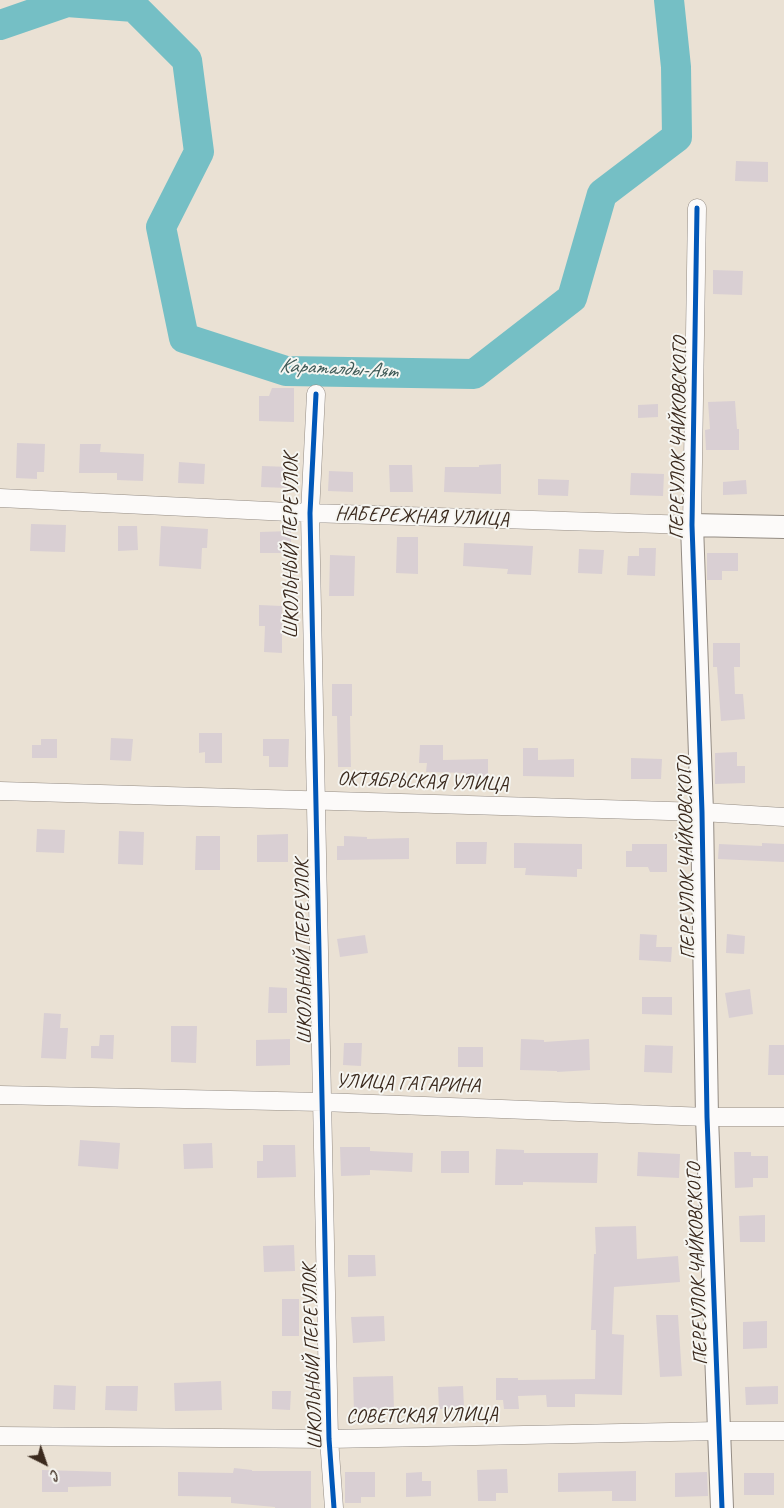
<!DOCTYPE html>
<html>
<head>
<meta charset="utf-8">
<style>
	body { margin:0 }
	#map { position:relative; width:784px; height:1508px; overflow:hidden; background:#eae1d4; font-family:Caveat,sans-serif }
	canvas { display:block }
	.north { position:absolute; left:20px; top:1438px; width:50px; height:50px; -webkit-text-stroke:4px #f6f6f2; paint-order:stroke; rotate:139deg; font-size:14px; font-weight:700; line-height:20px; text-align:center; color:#3b2a1e }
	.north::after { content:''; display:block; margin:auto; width:18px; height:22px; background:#3b2a1e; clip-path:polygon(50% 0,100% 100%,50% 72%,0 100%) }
</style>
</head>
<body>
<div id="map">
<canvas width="784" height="1508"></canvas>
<div class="north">С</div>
</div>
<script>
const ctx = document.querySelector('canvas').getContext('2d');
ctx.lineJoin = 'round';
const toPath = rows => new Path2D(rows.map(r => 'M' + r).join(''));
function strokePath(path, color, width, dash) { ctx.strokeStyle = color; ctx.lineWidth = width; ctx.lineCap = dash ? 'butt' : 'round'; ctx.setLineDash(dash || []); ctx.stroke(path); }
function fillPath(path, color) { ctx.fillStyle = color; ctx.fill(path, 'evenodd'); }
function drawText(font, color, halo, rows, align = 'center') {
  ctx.font = font + ' Caveat,sans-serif'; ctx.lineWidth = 4; ctx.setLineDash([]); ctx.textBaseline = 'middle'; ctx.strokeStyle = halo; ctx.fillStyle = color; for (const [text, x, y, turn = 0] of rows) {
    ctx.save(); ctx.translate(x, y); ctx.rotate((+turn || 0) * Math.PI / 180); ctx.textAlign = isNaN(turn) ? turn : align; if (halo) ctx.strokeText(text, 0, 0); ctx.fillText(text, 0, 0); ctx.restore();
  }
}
strokePath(toPath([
	[0,25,67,2,134,7,187,60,199,152,161,227,184,338,286,371,474,374,572,298,602,194,677,137,676,67,669,0]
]), '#75bfc5', 30);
fillPath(toPath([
	[736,161,768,162,768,182,735,181],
	[713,270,743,271,742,295,713,294],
	[272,388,294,388,294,422,259,421,259,396,269,396],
	[735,401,737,429,739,429,739,450,706,450,705,430,710,429,708,402],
	[658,404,658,417,638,418,638,405],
	[17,443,45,444,44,472,37,472,37,479,16,478],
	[80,444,101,444,100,452,144,454,143,481,117,480,117,473,79,473],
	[179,462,205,464,204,484,178,483],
	[501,464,501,494,444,492,445,467,479,467,479,465],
	[389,465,412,465,413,492,390,492],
	[262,466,289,467,288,488,261,487],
	[329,471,353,472,353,492,328,491],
	[631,473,664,474,663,496,630,495],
	[538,479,569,480,568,496,538,495],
	[746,480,747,494,723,495,723,482],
	[31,524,66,525,65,552,30,551],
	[118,526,137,526,138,550,118,551],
	[161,526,208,529,207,548,202,548,201,569,159,566],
	[291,531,291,553,260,553,260,532],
	[397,537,418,537,418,574,396,573],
	[464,543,533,546,531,575,507,574,508,569,463,566],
	[639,548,656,548,655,576,627,575,628,556,639,556],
	[579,549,604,550,602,574,578,573],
	[707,553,738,553,738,571,722,571,722,580,707,580],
	[330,555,355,556,354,596,329,596],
	[259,605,282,606,282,653,264,652,265,626,259,626],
	[713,643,740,643,740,667,734,667,735,694,743,694,745,719,721,721,717,667,713,667],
	[332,684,352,684,352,716,350,716,351,767,338,767,337,716,332,716],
	[199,733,222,733,222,763,205,763,205,752,199,753],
	[111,738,133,739,131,761,110,760],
	[41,739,57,739,57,758,32,758,32,745,41,745],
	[263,739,289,739,288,767,269,767,269,756,263,756],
	[420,745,443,745,443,760,488,759,488,778,466,778,466,773,426,772,427,763,419,763],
	[523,748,538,748,538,760,574,759,574,777,523,776],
	[737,752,737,766,745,766,745,783,715,784,715,753],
	[631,758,662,759,661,779,631,779],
	[37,829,65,830,64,853,36,852],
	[119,831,144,832,143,865,118,864],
	[288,834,288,862,257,862,257,835],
	[196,836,220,836,220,870,195,870],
	[344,836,367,837,367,839,409,838,409,859,337,860,337,846,344,846],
	[456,842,487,842,486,864,456,864],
	[514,843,582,844,582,869,577,869,577,877,525,875,526,868,514,868],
	[762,843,784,844,784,862,718,859,719,844,762,846],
	[632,844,667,844,667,872,650,872,648,867,626,867,626,851,632,851],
	[640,934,657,935,656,947,672,947,671,962,639,960],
	[727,934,745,936,744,954,726,953],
	[365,935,368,953,340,957,337,939],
	[269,987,287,988,287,1013,268,1013],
	[750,989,753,1014,729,1018,725,993],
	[642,997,672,997,672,1015,642,1014],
	[44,1013,61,1014,60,1028,68,1028,66,1059,41,1058],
	[171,1026,197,1026,196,1063,171,1062],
	[100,1035,114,1035,113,1059,91,1058,91,1046,99,1046],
	[290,1039,290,1065,256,1066,256,1040],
	[521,1039,544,1040,544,1042,589,1039,590,1070,557,1072,557,1071,520,1070],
	[344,1043,362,1043,361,1066,343,1065],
	[645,1045,673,1046,672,1073,644,1072],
	[769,1045,784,1045,784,1075,768,1075],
	[458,1047,483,1047,483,1067,458,1067],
	[80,1140,120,1143,118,1169,78,1166],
	[212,1143,213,1168,184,1169,183,1144],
	[263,1145,295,1145,296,1177,257,1178,257,1161,263,1161],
	[340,1147,370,1147,370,1151,413,1153,412,1172,370,1170,370,1175,341,1176],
	[496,1149,524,1150,524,1153,598,1153,597,1183,523,1182,523,1185,495,1185],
	[441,1151,469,1151,469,1173,441,1173],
	[638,1152,680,1154,679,1178,637,1176],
	[734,1152,751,1152,751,1156,768,1156,768,1178,753,1178,753,1187,735,1188],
	[765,1215,765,1242,740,1242,739,1216],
	[636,1226,637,1259,678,1256,680,1282,614,1287,612,1334,624,1335,622,1395,575,1394,575,1407,547,1407,546,1395,518,1396,519,1409,504,1409,503,1400,496,1400,496,1378,518,1378,518,1380,595,1379,596,1330,591,1330,594,1254,596,1254,595,1227],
	[294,1245,295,1271,264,1272,263,1246],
	[348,1255,375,1255,376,1276,348,1277],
	[282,1299,299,1299,299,1336,282,1336],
	[656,1315,678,1315,682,1376,660,1377],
	[384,1316,385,1341,353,1343,351,1317],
	[767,1321,767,1348,743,1349,743,1322],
	[393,1376,394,1410,354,1412,353,1377],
	[221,1381,222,1410,175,1411,174,1383],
	[54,1385,76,1386,75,1410,53,1409],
	[106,1386,138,1386,137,1411,105,1410],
	[463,1386,464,1408,439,1409,438,1387],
	[778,1386,778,1404,746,1405,745,1387],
	[272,1391,291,1391,290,1410,272,1409],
	[234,1468,252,1470,252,1471,311,1471,311,1508,275,1508,275,1507,231,1503,231,1497,178,1496,178,1472,233,1473],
	[507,1469,508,1493,496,1493,496,1501,478,1501,477,1470],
	[42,1470,111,1472,111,1486,68,1487,68,1492,42,1492],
	[636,1471,636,1501,612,1501,612,1491,558,1492,558,1473],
	[345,1472,375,1472,375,1497,361,1497,361,1503,345,1503],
	[422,1472,422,1481,431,1481,431,1496,406,1497,406,1473],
	[707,1472,708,1496,675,1497,675,1473],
	[744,1473,774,1473,774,1495,744,1495]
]), '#d9cfd3');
const minor = toPath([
	[316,394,310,513,329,1439,334,1508],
	[0,498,310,513,692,525,697,208],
	[0,791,702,812,784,817],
	[0,1095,322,1102,707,1117,784,1117],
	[0,1436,329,1439,719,1431,784,1431]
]);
const tertiary = toPath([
	[722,1508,707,1117,702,812,692,525,784,527]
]);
strokePath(minor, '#948c84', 19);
strokePath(tertiary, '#948c84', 24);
strokePath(minor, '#fcfaf9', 18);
strokePath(tertiary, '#fcfaf9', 22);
strokePath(toPath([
	[697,208,692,525,702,812,707,1117,722,1508],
	[316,394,310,513,329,1439,334,1508]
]), '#0057b8', 5);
drawText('20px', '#3b2a1e', '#f6f6f2', [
	["ПЕРЕУЛОК ЧАЙКОВСКОГО",679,438,-89],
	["НАБЕРЕЖНАЯ УЛИЦА",422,517,2],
	["ШКОЛЬНЫЙ ПЕРЕУЛОК",292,546,-90],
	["ОКТЯБРЬСКАЯ УЛИЦА",423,782,2],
	["ПЕРЕУЛОК ЧАЙКОВСКОГО",687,858,-91],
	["ШКОЛЬНЫЙ ПЕРЕУЛОК",304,952,-91],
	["УЛИЦА ГАГАРИНА",408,1084,2],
	["ПЕРЕУЛОК ЧАЙКОВСКОГО",698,1264,-92],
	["ШКОЛЬНЫЙ ПЕРЕУЛОК",313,1357,-92],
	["СОВЕТСКАЯ УЛИЦА",422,1416,-1]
]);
drawText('italic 21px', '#3e5956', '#f6f6f2', [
	["Караталды-Аят",338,369,3]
]);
</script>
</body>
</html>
